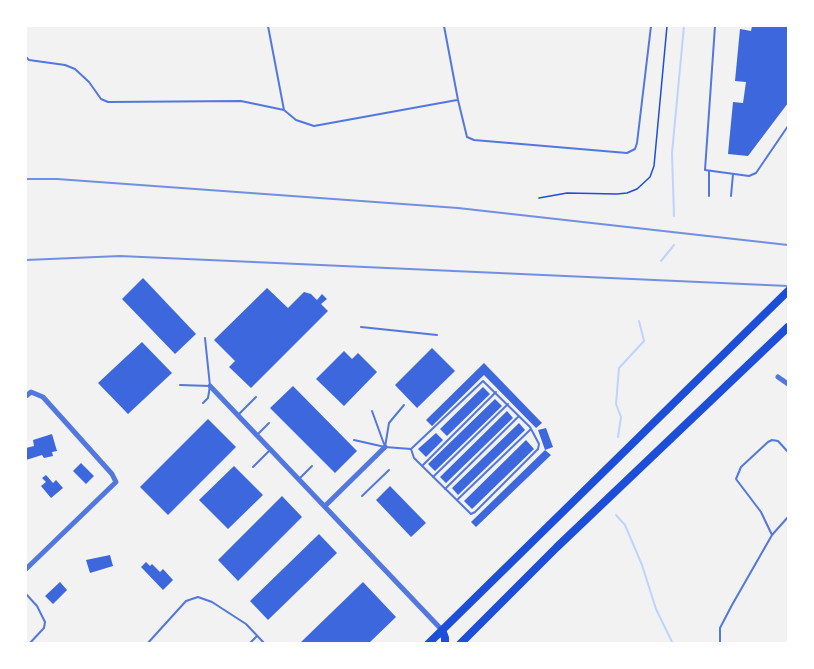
<!DOCTYPE html>
<html>
<head>
<meta charset="utf-8">
<style>
	body { margin:0 }
	#map { position:relative; width:814px; height:669px; overflow:hidden; background:#f2f2f2; font-family:"Open Sans",sans-serif }
	canvas { display:block }
	.frame { position:absolute; inset:0; border:27px solid #fff; pointer-events:none }
</style>
</head>
<body>
<div id="map">
<canvas width="814" height="669"></canvas>
<div class="frame"></div>
</div>
<script>
const ctx = document.querySelector('canvas').getContext('2d');
ctx.lineJoin = 'round';
const toPath = rows => new Path2D(rows.map(r => 'M' + r).join(''));
function strokePath(path, color, width, dash) { ctx.strokeStyle = color; ctx.lineWidth = width; ctx.lineCap = dash ? 'butt' : 'round'; ctx.setLineDash(dash || []); ctx.stroke(path); }
function fillPath(path, color) { ctx.fillStyle = color; ctx.fill(path, 'evenodd'); }
strokePath(toPath([
	[674,216,672,153,684,26],
	[661,261,674,245],
	[618,437,621,417,616,404,619,368,644,341,639,321],
	[616,515,625,525,642,565,656,609,673,644]
]), '#bfd3fe', 2);
fillPath(toPath([
	[752,26,788,26,788,103,748,156,728,154,733,102,743,103,746,82,735,81,740,29,751,31],
	[143,278,196,334,175,354,122,299],
	[267,288,288,308,304,292,311,294,317,300,322,294,327,299,321,304,328,311,251,388,229,367,235,361,214,340],
	[142,342,172,373,128,414,98,383],
	[432,348,455,371,417,408,395,385],
	[344,351,352,359,358,353,377,372,344,406,316,379],
	[484,363,542,423,536,428,484,375,432,426,426,420],
	[293,386,357,451,335,473,270,408],
	[483,387,490,394,447,436,440,429],
	[495,399,502,406,435,471,428,464],
	[507,411,513,418,446,483,440,477],
	[208,419,236,447,168,515,140,487],
	[519,423,525,430,458,495,452,488],
	[546,428,553,447,545,450,551,455,476,527,471,522,545,450,538,430],
	[436,433,443,440,426,457,418,449],
	[52,434,57,451,52,452,53,456,44,458,42,455,26,460,26,448,34,446,33,440],
	[526,440,534,449,472,509,464,501],
	[81,463,94,476,86,484,73,471],
	[234,466,263,495,228,529,199,500],
	[46,475,53,483,56,480,63,488,51,498,41,486,46,482,42,478],
	[390,486,426,523,411,537,376,500],
	[282,496,302,517,238,581,218,560],
	[319,534,337,553,268,620,250,601],
	[110,555,113,566,90,573,86,560],
	[146,562,150,566,152,564,160,572,163,569,173,580,163,590,141,567],
	[60,582,67,590,53,604,45,596],
	[363,582,396,617,368,644,299,644]
]), '#3d67dc');
strokePath(toPath([
	[539,198,567,193,617,194,627,193,637,189,650,177,654,166,667,26]
]), '#1d4ed8', 1.5);
strokePath(toPath([
	[444,26,458,100,467,137,474,140,627,153,635,149,637,143,651,26],
	[715,26,705,170,749,176,756,173,788,126],
	[26,57,29,60,65,65,75,69,89,82,101,99,108,102,241,101,284,110,268,26],
	[284,110,296,120,314,126,457,100],
	[709,196,709,171],
	[731,196,733,174],
	[361,327,437,335],
	[180,385,210,386],
	[203,403,208,398,210,386,205,338],
	[372,411,384,444],
	[238,415,256,397],
	[258,434,269,423],
	[354,440,385,447,411,449,483,381,530,427,539,444,538,449,475,512,471,514,414,458,411,449],
	[385,447,389,423,404,405],
	[422,466,496,392],
	[253,467,270,450],
	[433,477,508,404],
	[299,479,312,466],
	[445,489,519,416],
	[362,496,389,470],
	[457,500,531,429],
	[772,535,761,512,736,479,741,467,768,442,772,440,778,441,788,452],
	[26,594,37,606,45,622,44,628,29,644],
	[147,644,186,601,198,597,212,602,246,624,265,644],
	[249,644,257,636],
	[720,644,720,628,732,605,772,535,788,517]
]), '#5277de', 2);
strokePath(toPath([
	[778,377,788,384],
	[210,386,442,630],
	[26,396,31,392,43,397,112,474,116,482,26,569],
	[325,506,385,447]
]), '#5277de', 5);
strokePath(toPath([
	[442,630,445,638,445,644],
	[428,644,788,291],
	[460,644,557,547,788,327]
]), '#1d4ed8', 8);
strokePath(toPath([
	[26,179,57,179,458,208,788,245],
	[26,260,120,256,788,286]
]), '#7290e2', 2);
</script>
</body>
</html>
